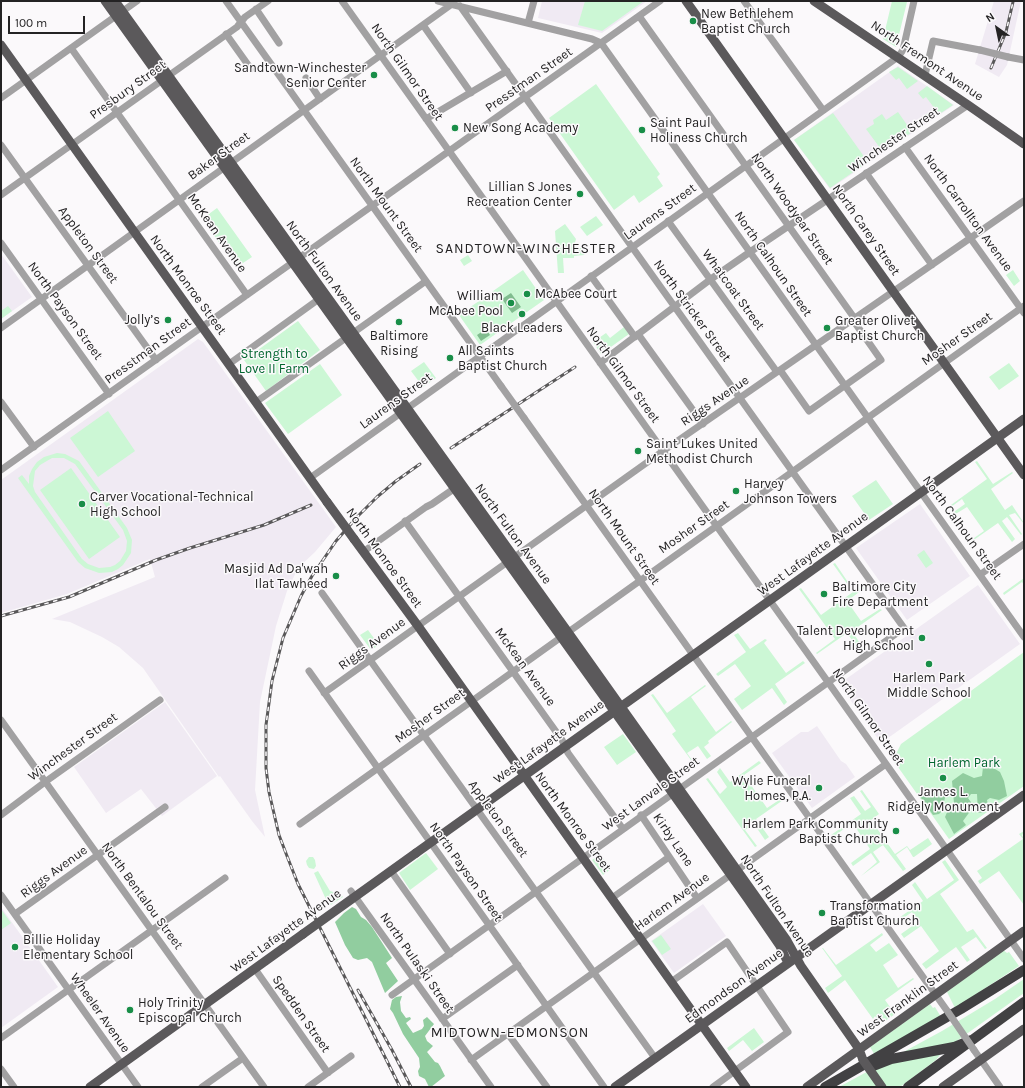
<!DOCTYPE html>
<html>
<head>
<meta charset="utf-8">
<style>
	body { margin:0 }
	#map { position:relative; width:1025px; height:1088px; overflow:hidden; background:#fbf9fb; font-family:Karla,sans-serif }
	canvas { display:block }
	.frame { position:absolute; inset:0; border:2px solid #242324; pointer-events:none }
	.north { position:absolute; left:977px; top:8px; width:40px; height:40px; -webkit-text-stroke:3px #fbf9fb; paint-order:stroke; rotate:327deg; font-size:11px; font-weight:700; line-height:16px; text-align:center; color:#242324 }
	.north::after { content:''; display:block; margin:auto; width:14px; height:18px; background:#242324; clip-path:polygon(50% 0,100% 100%,50% 72%,0 100%) }
	.scale { position:absolute; left:8px; top:16px; width:77px; height:18px; box-sizing:border-box; border:2px solid #242324; border-top:0; padding-left:5px; font-size:12px; line-height:14px; white-space:nowrap; color:#242324; -webkit-text-stroke:3px #fbf9fb; paint-order:stroke }
</style>
</head>
<body>
<div id="map">
<canvas width="1025" height="1088"></canvas>
<div class="frame"></div>
<div class="north">N</div>
<div class="scale">100 m</div>
</div>
<script>
const ctx = document.querySelector('canvas').getContext('2d');
ctx.lineJoin = 'round';
function fillPath(path, color) { ctx.fillStyle = color; ctx.fill(path, 'evenodd'); }
const toPath = rows => new Path2D(rows.map(r => 'M' + r).join(''));
function strokePath(path, color, width, dash) { ctx.strokeStyle = color; ctx.lineWidth = width; ctx.lineCap = dash ? 'butt' : 'round'; ctx.setLineDash(dash || []); ctx.stroke(path); }
function drawText(font, color, halo, rows, align = 'center') {
  ctx.font = font + ' Karla,sans-serif'; ctx.lineWidth = 3; ctx.setLineDash([]); ctx.textBaseline = 'middle'; ctx.strokeStyle = halo; ctx.fillStyle = color; for (const [text, x, y, turn = 0] of rows) {
    ctx.save(); ctx.translate(x, y); ctx.rotate((+turn || 0) * Math.PI / 180); ctx.textAlign = isNaN(turn) ? turn : align; if (halo) ctx.strokeText(text, 0, 0); ctx.fillText(text, 0, 0); ctx.restore();
  }
}
fillPath(toPath([
	[542,1,647,1,602,33,538,18],
	[994,1,1021,1,1007,65,999,77,975,64],
	[898,66,954,105,830,189,794,140],
	[1,254,32,297,1,319],
	[198,339,203,342,336,527,315,552,298,568,287,591,276,626,260,702,255,790,265,837,252,821,220,776,219,777,143,668,119,647,102,637,70,622,52,619,155,577,150,559,67,594,1,613,1,480],
	[920,504,970,576,907,620,856,548],
	[978,585,1020,644,881,743,839,684],
	[165,702,217,776,162,816,141,789,106,813,74,767],
	[817,726,841,761,846,764,855,777,812,808,772,753,801,732,808,732],
	[703,904,726,936,674,973,651,941],
	[1,907,58,987,1,1028]
]), '#f0eaf3');
fillPath(toPath([
	[585,1,644,1,602,31,578,25],
	[892,1,907,2,896,47,883,39],
	[898,67,918,81,907,89,899,78,896,80,889,72],
	[596,84,660,174,657,177,663,186,639,203,634,195,614,210,549,118],
	[927,86,953,105,929,121,925,115,935,109,926,97,923,99,918,93],
	[898,112,912,132,883,152,866,129,874,124,873,120,882,114,886,120],
	[833,113,868,162,830,188,794,140],
	[217,208,252,257,237,267,202,219],
	[596,216,603,225,587,236,580,227],
	[565,224,576,239,574,246,575,248,587,248,587,251,584,255,574,256,574,258,563,258,564,273,558,273,555,231],
	[468,255,472,261,464,266,460,260],
	[523,270,544,300,480,345,459,315],
	[1013,270,1020,281,1014,286,1006,275],
	[8,306,12,311,1,319,1,311],
	[298,321,320,350,266,391,244,360],
	[624,327,629,334,601,354,593,342,606,333,610,338],
	[424,362,436,378,423,387,411,371],
	[1009,363,1019,376,999,390,989,377],
	[320,364,342,395,288,434,265,403],
	[108,411,135,451,98,477,70,438],
	[57,453,65,454,79,461,127,528,132,540,131,553,123,565,118,569,112,572,99,573,85,568,78,562,18,478,22,475,29,484,29,476,32,469,37,462,44,457],
	[52,458,64,458,75,464,123,530,127,541,126,551,120,561,115,565,110,567,99,568,88,564,82,559,35,492,33,486,35,471,40,465],
	[977,461,993,484,1012,472,1013,473,991,489,1005,510,1012,505,1024,523,1024,524,1015,513,1009,515,1022,534,1021,535,1007,517,1002,521,1015,539,1012,542,998,523,968,544,967,543,984,531,967,507,949,518,948,516,965,504,962,499,944,512,944,510,987,479,975,462],
	[71,468,120,537,89,559,40,490],
	[876,480,893,504,869,520,852,496],
	[924,550,933,563,926,568,917,555],
	[835,563,854,591,864,585,866,587,847,601,861,621,880,609,882,610,852,631,863,648,857,653,849,642,852,640,847,633,817,654,816,653,835,639,799,589,801,588,821,615,853,592,833,564],
	[1024,578,1024,585,1022,582,1004,595,1003,593],
	[368,630,379,645,371,650,360,635],
	[738,633,750,649,765,639,767,640,764,643,786,673,803,661,805,663,775,684,787,702,784,705,772,688,742,710,734,699,751,686,735,664,718,676,716,674,746,652,734,635],
	[1024,652,1024,786,949,839,893,760,901,744,965,698,964,696],
	[705,685,706,686,691,697,716,732,731,721,732,722,708,741,709,743,704,747,711,756,707,759,698,746,687,753,692,760,691,760,672,734,676,731,651,695,653,694,667,713],
	[623,734,636,752,617,765,604,747],
	[759,761,761,763,744,775,767,808,785,796,786,798,756,819,769,837,765,840,754,824,745,830,757,846,755,847,706,779,708,778,720,794,727,787,717,772,720,768,730,782],
	[862,790,879,814,871,820,895,854,907,846,910,850,928,838,932,844,914,857,913,857,907,847,896,855,906,869,903,871,883,845,873,852,880,862,861,876,877,862,871,853,853,866,851,863,870,849,856,828,852,823,833,837,831,835,861,814,850,798,854,796,865,811,871,807,860,791],
	[1024,831,1024,833,1022,835,1024,839,1024,905,999,871,980,884,978,881,982,878,977,871,1023,839,1019,834],
	[426,853,438,869,410,890,399,873],
	[600,854,611,869,603,875,592,860],
	[309,857,313,857,315,860,316,866,314,869,309,868,307,865,306,861],
	[945,860,959,880,940,894,967,932,973,929,987,948,985,949,976,937,961,947,970,960,967,962,956,947,926,969,922,964,939,951,921,926,904,938,901,934,918,922,912,912,895,924,893,922,923,901,912,885,915,882,927,899,954,880,942,862],
	[318,871,330,891,340,894,343,897,329,906,314,873],
	[1,909,11,923,1,930],
	[882,933,883,935,870,945,876,952,889,943,898,955,883,965,898,988,913,978,914,979,885,1000,895,1014,881,1024,875,1016,873,1019,845,980,828,993,825,988,842,976,822,948,823,948,836,965],
	[661,935,671,949,662,955,652,941],
	[1003,950,1007,953,1009,952,1019,966,955,1008,947,992],
	[1024,979,1024,993,944,1050,936,1060,900,1087,839,1087,942,1031,995,999],
	[930,1004,933,1008,935,1007,941,1017,876,1057,870,1047],
	[754,1028,764,1042,752,1051,743,1040,729,1051,727,1048]
]), '#ccf7d5');
fillPath(toPath([
	[983,767,995,769,1000,772,1004,781,1007,796,999,800,990,798,987,800,988,805,985,812,978,813,977,794,971,794,968,798,973,805,971,810,963,821,966,825,954,834,945,817,948,810,954,803,952,781,963,773,974,778,982,776],
	[936,789,944,791,945,798,941,812,939,814,933,815,919,795,922,792],
	[352,907,356,909,361,917,366,920,372,927,392,958,386,963,398,981,385,993,372,962,367,958,358,960,353,958,345,945,335,922,344,913],
	[402,996,400,1002,401,1011,406,1018,410,1017,411,1019,406,1023,413,1033,422,1029,424,1026,423,1020,427,1017,434,1024,425,1036,427,1041,433,1046,427,1052,435,1062,438,1063,440,1066,445,1076,431,1087,429,1087,425,1079,419,1076,418,1071,420,1067,419,1058,403,1034,393,1013,390,1009,392,1000,396,997]
]), '#91cd9f');
fillPath(toPath([
	[511,293,521,307,512,313,502,299],
	[486,329,490,335,481,341,477,335]
]), '#81bc8f');
strokePath(toPath([
	[226,1,501,386],
	[342,1,828,682,1024,959],
	[438,1,592,39,601,43,1024,637],
	[744,1,823,110],
	[256,9,279,43],
	[639,16,855,319],
	[528,23,534,1],
	[423,25,471,93],
	[226,34,251,69],
	[71,48,247,295],
	[1008,57,1024,60],
	[925,75,933,41,980,50],
	[306,78,320,99],
	[1,98,137,1],
	[426,119,507,71],
	[1,145,156,360],
	[905,147,1024,313],
	[866,173,932,265],
	[1,195,237,27,245,17,268,1],
	[668,221,777,372],
	[1,243,109,394],
	[591,276,635,337],
	[1,328,452,4],
	[638,334,703,424],
	[600,363,711,279,750,252,968,105],
	[229,364,319,299],
	[780,370,809,411,881,360,853,320],
	[1,402,34,447],
	[256,402,426,281],
	[524,418,948,1012],
	[1,470,660,1],
	[310,478,898,57,903,50,914,1],
	[405,521,562,740,568,753,623,829],
	[363,552,426,507,432,504,458,486],
	[981,574,1024,544],
	[322,593,655,1058],
	[309,671,604,1087],
	[324,693,663,451,1024,201],
	[1,720,264,1087],
	[1,815,45,782,160,700],
	[641,815,697,898],
	[300,824,1024,306],
	[387,874,391,871,450,954],
	[351,891,491,1087],
	[1,895,138,1087],
	[612,898,669,857],
	[15,914,165,807],
	[255,969,328,1073],
	[671,982,727,942,788,1032,713,1087],
	[392,995,904,628,460,6],
	[442,1019,518,965],
	[508,1034,547,1087],
	[1,1038,225,878],
	[974,1050,1000,1087],
	[471,1060,886,764],
	[1,1069,14,1087],
	[202,1087,243,1058],
	[308,1087,351,1056]
]), '#a2a1a2', 7);
strokePath(toPath([
	[105,1,614,711,747,898,780,946,788,963],
	[115,1,568,632,786,939,801,966,859,1049,863,1060],
	[686,1,1024,475],
	[814,1,968,105,1024,144],
	[1,45,327,502],
	[354,539,418,626,746,1087],
	[416,853,1024,419],
	[90,1087,303,934],
	[615,1087,1024,795],
	[807,1087,1024,931],
	[943,1087,1024,1029]
]), '#5b595b', 9);
strokePath(toPath([
	[873,1066,891,1059,954,1047,971,1040],
	[825,1087,961,1009,1024,970],
	[908,1087,1024,1002]
]), '#424143', 10);
const rail = toPath([
	[991,68,1006,32,1013,2],
	[451,448,575,367],
	[1,616,69,597,156,560,190,548,264,525,311,505],
	[358,990,392,1050,411,1087],
	[400,1087,298,884,287,856,279,835,269,792,266,768,266,725,272,681,283,638,301,596,312,576,336,541,357,517,377,497,396,481,420,464]
]);
strokePath(rail, '#595859', 3);
strokePath(rail, '#fbf9fb', 1.5, [4.5]);
strokePath(toPath([
	[980,50,1008,57],
	[501,386,524,418],
	[948,1012,974,1050]
]), '#a2a1a2', 7);
strokePath(toPath([
	[327,502,354,539],
	[303,934,416,853],
	[863,1060,882,1087]
]), '#5b595b', 9);
for (const [x, y, r, color] of [
	[693,21,4,"#198e48"],
	[374,75,4,"#198e48"],
	[455,128,4,"#198e48"],
	[642,130,4,"#198e48"],
	[580,194,4,"#198e48"],
	[527,294,4,"#198e48"],
	[511,303,4,"#198e48"],
	[522,314,4,"#198e48"],
	[168,320,4,"#198e48"],
	[399,322,4,"#198e48"],
	[827,328,4,"#198e48"],
	[450,358,4,"#198e48"],
	[638,451,4,"#198e48"],
	[736,491,4,"#198e48"],
	[82,504,4,"#198e48"],
	[336,576,4,"#198e48"],
	[824,594,4,"#198e48"],
	[922,638,4,"#198e48"],
	[929,664,4,"#198e48"],
	[943,778,4,"#198e48"],
	[819,788,4,"#198e48"],
	[896,831,4,"#198e48"],
	[822,913,4,"#198e48"],
	[15,947,4,"#198e48"],
	[130,1010,4,"#198e48"]
]) { const dot = new Path2D(); dot.arc(x, y, r, 0, 2 * Math.PI); ctx.fillStyle = color; ctx.fill(dot); strokePath(dot, '#fbf9fb', 1.5); }
drawText('13px', '#242324', '#fbf9fb', [
	["New Bethlehem",701,14],
	["Baptist Church",701,29],
	["Sandtown-Winchester",366,68,"right"],
	["Senior Center",366,83,"right"],
	["Saint Paul",650,123],
	["Holiness Church",650,138],
	["New Song Academy",463,128],
	["Lillian S Jones",572,187,"right"],
	["Recreation Center",572,202,"right"],
	["McAbee Court",535,294],
	["William",503,296,"right"],
	["McAbee Pool",503,311,"right"],
	["Jolly’s",160,320,"right"],
	["Greater Olivet",835,321],
	["Baptist Church",835,336],
	["Black Leaders",522,328,"center"],
	["Baltimore",399,336,"center"],
	["Rising",399,351,"center"],
	["All Saints",458,351],
	["Baptist Church",458,366],
	["Saint Lukes United",646,444],
	["Methodist Church",646,459],
	["Harvey",744,484],
	["Johnson Towers",744,499],
	["Carver Vocational-Technical",90,497],
	["High School",90,512],
	["Masjid Ad Da'wah",328,569,"right"],
	["Ilat Tawheed",328,584,"right"],
	["Baltimore City",832,587],
	["Fire Department",832,602],
	["Talent Development",914,631,"right"],
	["High School",914,646,"right"],
	["Harlem Park",929,678,"center"],
	["Middle School",929,693,"center"],
	["Wylie Funeral",811,781,"right"],
	["Homes, P.A.",811,796,"right"],
	["James L.",943,792,"center"],
	["Ridgely Monument",943,807,"center"],
	["Harlem Park Community",888,824,"right"],
	["Baptist Church",888,839,"right"],
	["Transformation",830,906],
	["Baptist Church",830,921],
	["Billie Holiday",23,940],
	["Elementary School",23,955],
	["Holy Trinity",138,1003],
	["Episcopal Church",138,1018]
], 'left');
drawText('13px', '#242324', '#fbf9fb', [
	["North Fremont Avenue",927,61,34],
	["North Gilmor Street",407,72,55],
	["Presstman Street",529,80,-35],
	["Presbury Street",128,90,-36],
	["Winchester Street",894,140,-34],
	["Baker Street",219,156,-36],
	["North Mount Street",386,205,54],
	["North Woodyear Street",792,209,55],
	["Laurens Street",660,212,-36],
	["North Carrollton Avenue",968,213,54],
	["North Carey Street",866,230,55],
	["McKean Avenue",217,233,55],
	["Appleton Street",88,245,54],
	["North Calhoun Street",773,264,55],
	["North Fulton Avenue",324,271,54],
	["North Monroe Street",188,285,54],
	["Whatcoat Street",733,290,54],
	["North Payson Street",65,311,54],
	["North Stricker Street",692,311,54],
	["Mosher Street",957,339,-35],
	["Presstman Street",148,351,-36],
	["North Gilmor Street",623,375,54],
	["Laurens Street",396,401,-36],
	["Riggs Avenue",715,401,-34],
	["Mosher Street",694,527,-35],
	["North Calhoun Street",962,528,54],
	["North Fulton Avenue",513,534,54],
	["North Mount Street",624,537,55],
	["West Lafayette Avenue",813,554,-36],
	["North Monroe Street",384,558,54],
	["Riggs Avenue",372,644,-36],
	["McKean Avenue",525,667,54],
	["Mosher Street",430,716,-36],
	["North Gilmor Street",868,717,55],
	["West Lafayette Avenue",549,742,-36],
	["Winchester Street",73,747,-36],
	["West Lanvale Street",651,794,-36],
	["Appleton Street",498,819,54],
	["North Monroe Street",573,822,54],
	["Kirby Lane",673,840,56],
	["Riggs Avenue",54,872,-36],
	["North Payson Street",466,872,55],
	["North Bentalou Street",142,896,54],
	["Harlem Avenue",672,902,-36],
	["North Fulton Avenue",777,906,56],
	["West Lafayette Avenue",286,931,-36],
	["North Pulaski Street",417,963,55],
	["Edmondson Avenue",734,986,-36],
	["West Franklin Street",908,999,-36],
	["Wheeler Avenue",100,1013,55],
	["Spedden Street",301,1014,55]
]);
drawText('13px', '#01662f', '#fbf9fb', [
	["Strength to",274,354],
	["Love II Farm",274,369],
	["Harlem Park",964,763]
]);
ctx.letterSpacing = '1px';
drawText('14px', '#242324', '#fbf9fb', [
	["SANDTOWN-WINCHESTER",526,249],
	["MIDTOWN-EDMONSON",510,1033]
]);
ctx.letterSpacing = '0px';
</script>
</body>
</html>
